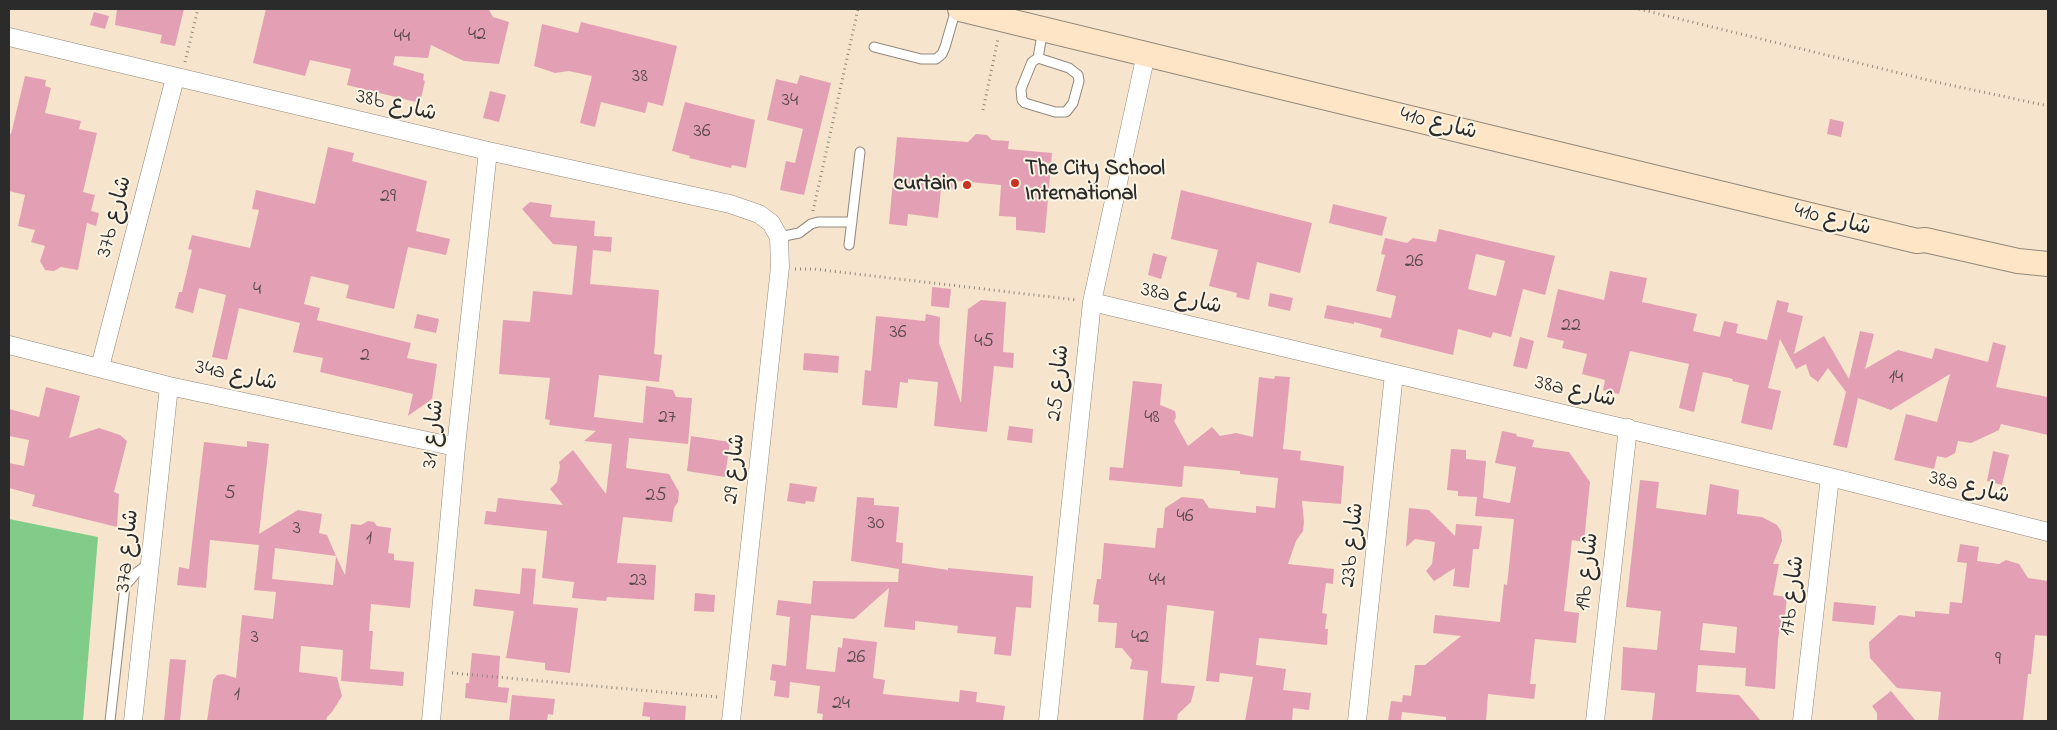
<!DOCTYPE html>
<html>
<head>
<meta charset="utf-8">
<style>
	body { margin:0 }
	#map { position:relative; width:2057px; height:730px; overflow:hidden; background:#f7e4cc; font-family:"Indie Flower",sans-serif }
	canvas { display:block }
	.frame { position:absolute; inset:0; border:10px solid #2b2b2b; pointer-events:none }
</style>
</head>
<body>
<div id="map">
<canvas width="2057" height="730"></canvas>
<div class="frame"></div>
</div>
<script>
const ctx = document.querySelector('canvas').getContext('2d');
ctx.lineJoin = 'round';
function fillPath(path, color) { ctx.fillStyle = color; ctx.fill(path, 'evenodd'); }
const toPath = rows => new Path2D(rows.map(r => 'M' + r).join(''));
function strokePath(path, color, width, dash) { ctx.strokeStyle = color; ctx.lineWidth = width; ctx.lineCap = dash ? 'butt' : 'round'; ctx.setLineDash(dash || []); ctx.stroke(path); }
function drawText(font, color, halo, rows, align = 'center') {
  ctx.font = font + ' "Indie Flower","Playpen Sans Arabic",sans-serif'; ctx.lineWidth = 4; ctx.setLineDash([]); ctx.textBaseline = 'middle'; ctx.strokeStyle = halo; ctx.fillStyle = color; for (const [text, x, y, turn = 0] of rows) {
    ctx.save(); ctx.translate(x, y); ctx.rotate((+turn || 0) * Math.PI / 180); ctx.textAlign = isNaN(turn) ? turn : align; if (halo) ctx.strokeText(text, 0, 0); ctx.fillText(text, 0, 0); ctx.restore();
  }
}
fillPath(toPath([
	[9,519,98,537,83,721,9,721]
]), '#82cc89');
fillPath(toPath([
	[117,9,184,9,175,46,160,43,162,35,115,25],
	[266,9,464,9,470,10,484,9,489,10,493,17,509,22,499,64,464,61,431,45,428,58,395,56,393,65,424,74,423,80,425,81,420,103,347,85,351,69,310,60,305,76,253,63],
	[94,12,109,16,105,29,90,25],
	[581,22,677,46,663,106,648,102,645,113,601,102,595,127,580,123,592,76,569,71,555,73,534,66,542,24,578,33],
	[800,75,831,83,804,195,780,190,786,161,795,163,803,129,767,120,776,79,797,84],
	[25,76,46,80,45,86,51,88,45,113,81,121,79,129,97,133,83,192,95,195,91,211,99,213,96,226,87,223,78,270,61,267,54,271,45,270,40,261,45,246,31,242,35,230,18,226,25,195,9,191,9,133,11,134],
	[490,91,506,95,499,122,483,118],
	[685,102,755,120,746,168,732,165,731,168,689,158,690,156,672,151],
	[1830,119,1844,122,1841,137,1827,134],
	[976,134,987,135,992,140,1009,141,1008,149,1052,153,1045,233,1016,230,1016,217,999,216,1001,185,958,181,958,190,941,189,938,218,908,214,907,226,889,224,897,137,968,142],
	[328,147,354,153,352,161,427,181,416,231,450,239,446,255,408,247,394,309,346,298,349,285,311,276,304,304,320,308,317,320,411,343,407,358,437,364,432,399,408,416,413,394,320,372,323,358,293,352,300,323,239,308,227,360,212,357,226,295,199,288,193,313,175,308,179,292,182,292,192,250,188,249,192,235,250,248,259,210,252,209,256,190,315,204],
	[1181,190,1312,223,1300,273,1257,262,1249,300,1236,297,1237,293,1209,286,1218,250,1171,239],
	[530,202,552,205,550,217,595,221,594,236,612,237,611,252,593,250,590,284,659,290,654,354,662,355,659,382,599,375,594,417,643,423,646,386,673,390,676,397,692,398,688,444,629,438,626,468,669,474,679,492,678,502,674,508,672,522,623,517,617,563,656,565,654,600,607,597,606,601,572,598,574,582,542,578,547,531,484,524,486,511,496,512,498,498,563,505,550,489,557,482,560,466,559,462,573,450,606,494,612,444,584,441,596,431,549,425,550,420,545,419,550,378,499,374,503,320,530,322,533,291,572,295,577,246,553,244,522,209],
	[1333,204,1387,217,1382,236,1329,223],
	[1439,229,1555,256,1545,295,1523,289,1511,337,1493,332,1491,338,1458,329,1453,355,1380,337,1382,329,1354,322,1354,324,1324,318,1327,305,1391,318,1396,296,1376,291,1385,255,1381,254,1385,238,1407,243,1413,238,1436,242],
	[1476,254,1505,261,1496,296,1468,289],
	[1153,253,1167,257,1161,279,1148,275],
	[1610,271,1647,278,1642,302,1697,314,1693,331,1720,337,1724,321,1738,324,1736,333,1767,340,1777,300,1789,303,1787,312,1803,316,1794,354,1824,336,1849,379,1860,331,1874,334,1865,369,1898,350,1932,359,1935,348,1988,362,1993,342,2006,346,1996,387,2048,397,2048,435,2001,424,1999,430,1971,443,1958,441,1955,453,1946,458,1937,456,1934,469,1894,460,1906,414,1937,422,1950,374,1891,410,1858,398,1847,448,1833,445,1846,392,1828,368,1818,382,1810,376,1806,364,1796,369,1780,339,1768,388,1781,391,1772,430,1741,423,1749,385,1732,381,1733,379,1703,372,1694,412,1679,408,1689,364,1630,351,1619,394,1603,390,1605,380,1582,374,1587,354,1562,348,1564,341,1547,337,1558,289,1604,300],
	[932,287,951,289,949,308,931,306],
	[1270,293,1293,298,1290,311,1268,306],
	[981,300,1006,302,1003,352,1014,353,1013,368,994,366,987,432,934,426,938,382,908,379,908,383,900,382,897,408,862,405,865,370,871,371,876,316,925,321,926,314,940,317,939,343,961,403,968,309],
	[417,314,439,319,436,333,414,328],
	[1520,337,1534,341,1527,369,1513,366],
	[804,353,839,356,838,373,803,370],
	[1275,376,1290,377,1283,449,1301,451,1300,460,1344,466,1341,504,1302,501,1304,522,1303,531,1296,541,1288,564,1334,569,1333,584,1326,583,1322,613,1327,614,1325,629,1328,629,1327,645,1259,638,1256,665,1286,669,1283,690,1311,693,1309,710,1293,708,1292,721,1245,721,1253,677,1220,673,1219,682,1206,681,1214,611,1167,605,1161,683,1195,686,1191,702,1178,714,1177,721,1143,721,1148,671,1130,669,1132,660,1122,648,1115,648,1117,623,1098,622,1099,605,1093,604,1097,579,1101,579,1104,543,1155,548,1157,528,1163,528,1165,508,1182,497,1203,499,1209,508,1256,513,1256,506,1275,508,1278,478,1240,474,1240,471,1184,466,1182,487,1109,480,1110,467,1123,468,1133,381,1162,384,1160,405,1175,411,1176,417,1174,421,1188,446,1212,427,1220,436,1236,433,1253,437,1259,377,1274,379],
	[46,387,80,396,69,438,99,428,120,435,127,441,114,492,119,494,117,527,32,506,35,495,9,488,9,463,24,466,29,440,9,436,9,409,39,417],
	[1009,426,1033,429,1032,443,1007,440],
	[1502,431,1517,434,1516,436,1534,440,1532,447,1569,452,1590,482,1584,542,1572,540,1564,611,1579,613,1576,643,1535,639,1530,684,1536,684,1534,699,1488,694,1486,721,1446,721,1446,717,1402,712,1401,721,1388,721,1391,701,1402,702,1403,695,1411,696,1415,665,1425,665,1461,636,1433,633,1435,615,1500,622,1504,584,1507,585,1514,519,1475,516,1477,497,1458,496,1458,491,1447,490,1451,449,1466,450,1466,459,1486,461,1483,498,1478,497,1510,503,1516,467,1495,463],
	[691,436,730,442,725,477,687,471],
	[247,441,269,444,259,534,298,510,322,514,319,533,327,535,336,556,275,548,272,579,333,585,336,556,345,575,351,524,361,525,368,521,374,522,377,526,391,528,388,553,394,554,394,560,414,562,410,608,371,604,369,631,373,631,370,669,404,672,403,686,341,681,343,650,301,646,299,672,337,677,342,696,332,712,327,717,326,721,207,721,213,680,217,675,223,674,236,678,242,615,273,619,276,592,254,590,259,545,210,540,206,588,177,585,179,567,189,569,204,442,247,447],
	[1993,451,2009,455,2002,485,1987,481],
	[1640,480,1659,482,1656,508,1706,515,1710,484,1739,490,1737,514,1762,517,1777,525,1781,531,1782,541,1773,564,1779,564,1773,595,1787,597,1784,624,1781,623,1778,639,1775,689,1745,686,1746,668,1698,665,1696,692,1739,695,1761,721,1652,721,1655,693,1621,690,1623,647,1657,650,1661,611,1626,607],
	[1703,623,1737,627,1735,653,1700,650],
	[790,483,817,487,814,502,806,501,805,504,787,501],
	[857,497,874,498,874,505,899,507,896,542,903,543,902,563,948,570,948,568,1033,576,1031,608,1016,607,1011,656,994,654,996,637,957,633,958,626,915,621,915,630,884,627,889,588,854,619,811,615,806,669,835,672,838,647,842,648,843,638,877,642,873,678,885,680,883,694,959,702,960,690,977,692,976,702,1005,706,1003,721,822,721,823,714,817,713,820,686,790,682,789,698,774,696,776,681,770,680,772,664,786,666,790,617,776,615,778,600,811,604,813,581,898,582,899,569,851,561],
	[1409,508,1429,510,1455,536,1456,524,1482,526,1479,549,1473,549,1469,588,1453,586,1455,568,1434,581,1426,571,1432,564,1435,542,1415,539,1406,547],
	[1960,544,1979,547,1977,561,1999,564,2006,560,2019,564,2028,578,2048,581,2048,636,2035,635,2031,674,2028,674,2023,721,1938,721,1941,692,1897,688,1870,658,1869,642,1899,615,1915,617,1915,611,1949,614,1950,602,1962,603,1967,563,1957,562],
	[522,568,536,569,533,604,578,608,570,673,545,670,545,663,506,658,514,611,473,606,475,589,520,594],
	[695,593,715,595,714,612,694,611],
	[1834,602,1876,606,1874,625,1832,621],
	[472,653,500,656,498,687,509,688,507,703,465,698,466,683,469,683],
	[170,659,186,660,180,721,164,721],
	[1891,691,1916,721,1877,721,1877,713,1872,706],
	[512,695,555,699,553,715,548,714,547,721,509,721],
	[644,702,686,706,685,721,650,721,650,717,642,716]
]), '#e3a0b5');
const lane = toPath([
	[874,47,921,59,936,59,942,54,945,47,956,9],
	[1038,58,1069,68,1078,75,1079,81,1073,103,1066,112,1055,112,1025,103,1022,100,1021,89,1032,62,1038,58],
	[1038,58,1043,29],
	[779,237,799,233,811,224,818,222,852,222],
	[849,245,860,152],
	[110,721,125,586,136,573,150,563]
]);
const street = toPath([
	[9,37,488,151,730,204,759,214,771,223,779,237,780,267,731,721],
	[1092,302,1830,477,2048,532],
	[9,345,169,386,456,447],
	[100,367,175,78],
	[133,721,169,386],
	[431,721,456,447,488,151],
	[1048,721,1092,302,1146,54],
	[1357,721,1394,374],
	[1595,721,1628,428],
	[1802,721,1830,477]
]);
const secondary = toPath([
	[960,9,1917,241,1925,240,2018,261,2048,264]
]);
strokePath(lane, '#91887c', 11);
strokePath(street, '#91887c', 19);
strokePath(secondary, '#91887c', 26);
strokePath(toPath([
	[1639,9,1936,82,2048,106],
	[185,62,198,9],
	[983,110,998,39],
	[813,211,858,9],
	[795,269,814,269,1077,300],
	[452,673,717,697]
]), '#91887c', 3, [1, 4]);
strokePath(lane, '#fff', 9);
strokePath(street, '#fff', 18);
strokePath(secondary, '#fde5c5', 24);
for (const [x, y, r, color] of [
	[1015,183,5,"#c8321e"],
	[967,185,5,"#c8321e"]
]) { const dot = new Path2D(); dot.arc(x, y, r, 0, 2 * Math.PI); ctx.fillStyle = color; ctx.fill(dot); strokePath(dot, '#fcf5e5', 2); }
drawText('20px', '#59484e', null, [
	["42",477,36],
	["44",402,38],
	["38",640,78],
	["34",790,102],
	["36",702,133],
	["29",388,198],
	["26",1414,263],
	["4",257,291],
	["22",1571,327],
	["36",898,334],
	["45",984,343],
	["2",365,357],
	["14",1896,379],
	["27",667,419],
	["48",1152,419],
	["5",230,495],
	["25",656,497],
	["46",1185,518],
	["30",876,525],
	["3",297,530],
	["1",369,540],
	["23",638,582],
	["44",1157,582],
	["3",255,639],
	["42",1140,639],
	["26",856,659],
	["9",1998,661],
	["1",237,696],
	["24",841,705]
]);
drawText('22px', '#2b2b2b', '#fcf5e5', [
	["38b شارع",396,107,13],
	["شارع 410",1438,125,14],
	["37b شارع",116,217,-75],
	["شارع 410",1832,221,14],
	["38a شارع",1181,300,13],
	["34a شارع",236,377,12],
	["شارع 25",1060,383,-84],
	["38a شارع",1575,393,13],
	["شارع 31",435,434,-84],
	["شارع 29",736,469,-84],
	["38a شارع",1969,489,14],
	["23b شارع",1354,545,-84],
	["37a شارع",129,551,-84],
	["19b شارع",1589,572,-84],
	["17b شارع",1794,596,-83]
]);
drawText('bold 22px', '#2b2b2b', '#fcf5e5', [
	["The City School",1025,170],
	["International",1025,195],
	["curtain",957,185,"right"]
], 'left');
</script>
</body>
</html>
